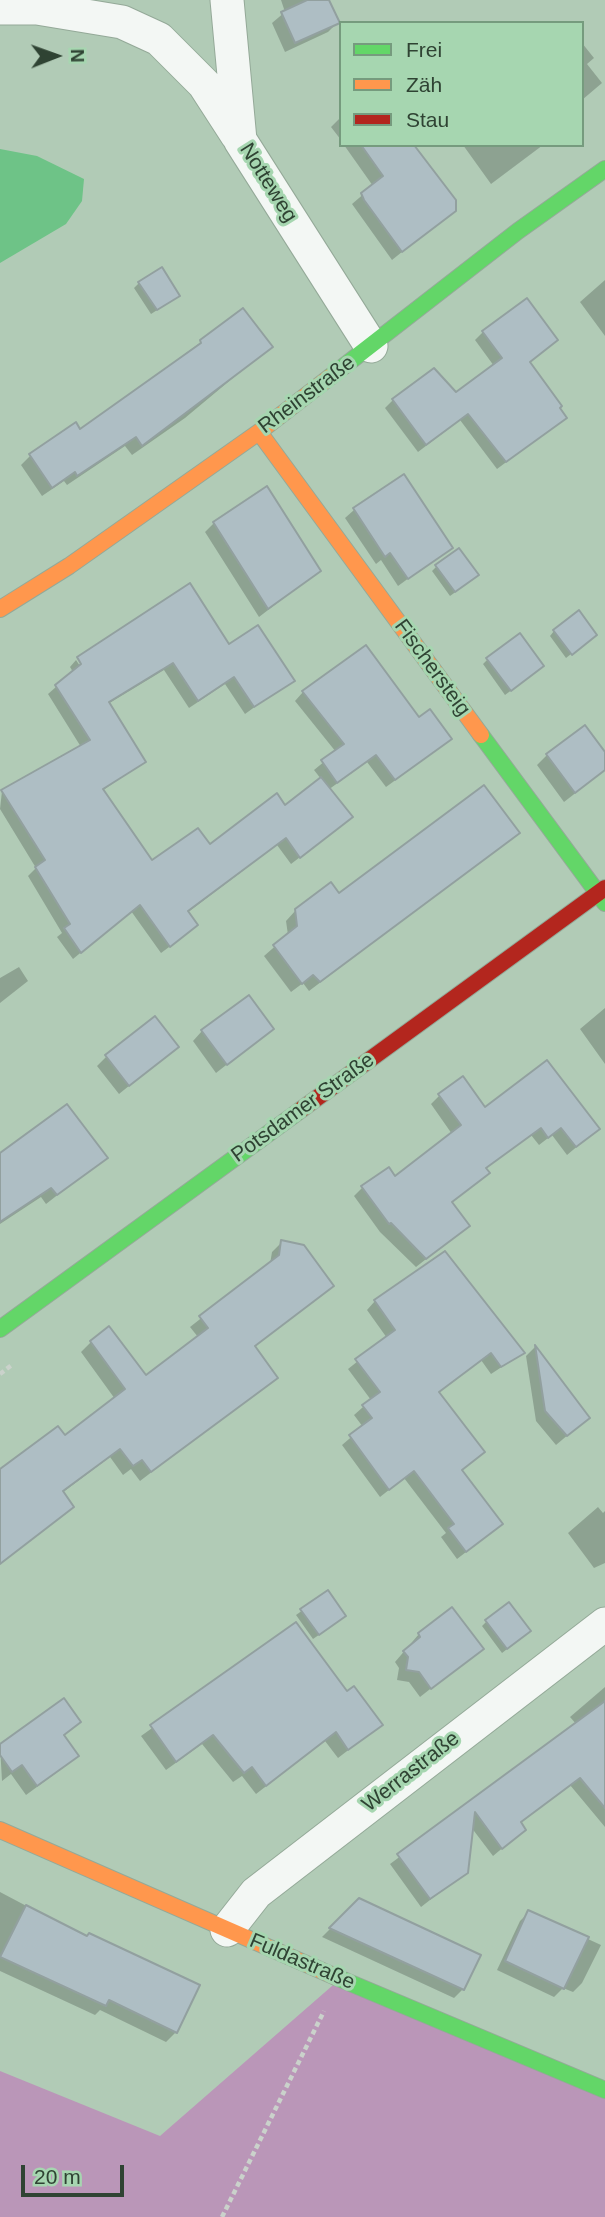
<!DOCTYPE html>
<html>
<head>
<meta charset="utf-8">
<style>
	body { margin:0 }
	#map { position:relative; width:605px; height:2217px; overflow:hidden; background:#b1cbb6; font-family:Arial,sans-serif }
	canvas { display:block }
	.legend { position:absolute; left:339px; top:21px; width:245px; height:126px; box-sizing:border-box; background:#a6d6b0; border:2px solid #769b7e; margin:0; padding:9px 12px; list-style:none; font-size:21px; color:#2f4333 }
	.legend li { display:flex; align-items:center; gap:14px; height:35px }
	.legend b { width:35px; border:2px solid #769b7e }
	.north { position:absolute; left:21px; top:21px; width:70px; height:70px; -webkit-text-stroke:5px #a6d6b0; paint-order:stroke; rotate:89deg; font-size:19px; font-weight:700; line-height:28px; text-align:center; color:#2f4333 }
	.north::after { content:''; display:block; margin:auto; width:24px; height:32px; background:#2f4333; clip-path:polygon(50% 0,100% 100%,50% 72%,0 100%) }
	.scale { position:absolute; left:21px; top:2165px; width:103px; height:32px; box-sizing:border-box; border:4px solid #2f4333; border-top:0; padding-left:9px; font-size:21px; line-height:24px; white-space:nowrap; color:#2f4333; -webkit-text-stroke:5px #a6d6b0; paint-order:stroke }
</style>
</head>
<body>
<div id="map">
<canvas width="605" height="2217"></canvas>
<ul class="legend">
<li><b style="height:9px;background:#63d668"></b>Frei</li>
<li><b style="height:9px;background:#ff974d"></b>Zäh</li>
<li><b style="height:9px;background:#b3261e"></b>Stau</li>
</ul>
<div class="north">N</div>
<div class="scale">20 m</div>
</div>
<script>
const ctx = document.querySelector('canvas').getContext('2d');
ctx.lineJoin = 'round';
function fillPath(path, color) { ctx.fillStyle = color; ctx.fill(path, 'evenodd'); }
const toPath = rows => new Path2D(rows.map(r => 'M' + r).join(''));
function strokePath(path, color, width, dash) { ctx.strokeStyle = color; ctx.lineWidth = width; ctx.lineCap = dash ? 'butt' : 'round'; ctx.setLineDash(dash || []); ctx.stroke(path); }
function drawText(font, color, halo, rows, align = 'center') {
  ctx.font = font + ' Arial,sans-serif'; ctx.lineWidth = 6; ctx.setLineDash([]); ctx.textBaseline = 'middle'; ctx.strokeStyle = halo; ctx.fillStyle = color; for (const [text, x, y, turn = 0] of rows) {
    ctx.save(); ctx.translate(x, y); ctx.rotate((+turn || 0) * Math.PI / 180); ctx.textAlign = isNaN(turn) ? turn : align; if (halo) ctx.strokeText(text, 0, 0); ctx.fillText(text, 0, 0); ctx.restore();
  }
}
fillPath(toPath([
	[340,1979,605,2090,605,2217,0,2217,0,2071,160,2136]
]), '#ba96b8');
fillPath(toPath([
	[0,149,37,156,84,179,82,201,66,224,0,263]
]), '#6ec387');
fillPath(toPath([
	[281,0,328,0,338,22,328,32,285,52,272,23,285,12],
	[582,43,594,58,587,64,602,83,582,100],
	[341,117,341,140,331,127],
	[344,145,412,145,454,210,392,260,352,204,373,186],
	[463,145,543,145,491,184],
	[605,280,605,336,580,302],
	[139,283,173,300,151,314,134,288],
	[483,332,528,363,565,418,497,469,460,420,418,452,385,408,393,400,456,395,494,366,475,340],
	[201,342,270,347,185,418,132,455,125,446,67,485,64,481,42,496,21,465,31,455,80,431],
	[354,510,450,548,398,586,381,560,376,564,345,518],
	[214,523,319,571,259,617,205,532],
	[437,566,472,580,450,596,432,571],
	[554,631,590,639,566,658,550,636],
	[228,646,292,680,245,714,225,684,189,708,164,670,108,704,144,762,102,791,151,863,210,846,285,808,321,779,314,770,336,752,295,701,303,692,441,747,386,787,367,762,328,790,342,825,291,864,277,845,187,913,188,933,161,953,131,911,73,959,57,937,62,933,28,876,36,868,0,809,2,791,81,747,48,694,73,672,70,667,76,660,84,672],
	[488,659,537,671,505,695,483,664],
	[547,755,605,755,605,770,564,802,537,765],
	[518,833,309,991,303,983,291,992,264,956,288,935,286,921,296,910],
	[19,967,28,981,0,1003,0,978],
	[605,1008,605,1064,580,1029],
	[272,1029,216,1073,193,1041,202,1031],
	[177,1047,119,1094,97,1066,107,1056],
	[440,1095,484,1110,598,1129,567,1155,552,1135,539,1145,531,1135,485,1169,488,1173,479,1182,450,1203,468,1226,416,1267,380,1232,354,1196,362,1188,395,1178,452,1134,431,1104],
	[105,1158,46,1204,41,1197,0,1224,0,1165],
	[282,1242,332,1286,253,1347,276,1377,140,1481,131,1469,123,1475,110,1457,62,1493,72,1507,62,1516,0,1564,0,1471,65,1437,115,1399,81,1352,91,1342,146,1377,198,1337,190,1327,270,1264,272,1252],
	[375,1301,523,1353,491,1374,481,1360,437,1393,482,1452,460,1471,492,1532,457,1559,441,1537,446,1533,404,1478,380,1497,342,1445,363,1427,354,1415,371,1400,348,1369,387,1338,367,1310],
	[535,1347,588,1418,556,1445,536,1421,526,1356],
	[598,1507,603,1513,605,1511,605,1563,594,1568,568,1533],
	[328,1592,339,1621,313,1639,296,1615],
	[487,1621,524,1636,502,1653,482,1626],
	[296,1625,347,1693,381,1725,338,1758,325,1741,256,1794,242,1776,233,1782,202,1744,166,1770,141,1736],
	[419,1634,481,1649,420,1697,409,1682,397,1680,399,1668,395,1662],
	[605,1687,605,1827,570,1785,519,1823,524,1830,493,1856,471,1827,466,1872,421,1907,390,1864,577,1725,570,1717],
	[79,1722,63,1736,77,1756,67,1765,26,1795,11,1774,2,1781,0,1746],
	[0,1892,87,1938,176,2032,166,2042,100,2010,95,2015,0,1971],
	[359,1900,463,1989,454,1998,322,1937],
	[529,1912,601,1945,582,1983,573,1992,563,1988,554,1997,497,1970,520,1921]
]), '#0003');
const building = toPath([
	[307,0,329,0,340,23,295,43,281,12,307,0],
	[361,145,414,145,456,200,456,211,402,252,364,200,361,193,383,176,361,145],
	[162,267,180,296,157,310,138,282,162,267],
	[527,298,558,340,530,362,562,406,560,408,567,418,506,462,468,414,426,445,392,399,434,368,456,392,502,358,482,331,527,298],
	[243,308,273,347,142,446,136,437,77,476,75,472,52,488,29,454,76,422,80,429,201,343,200,340,243,308],
	[404,474,453,548,408,579,390,553,385,557,353,508,404,474],
	[267,486,321,571,268,609,213,522,267,486],
	[459,548,479,575,455,592,435,565,459,548],
	[190,583,229,644,258,625,295,681,254,707,234,677,198,701,173,663,109,702,146,762,103,789,152,860,198,828,210,844,277,793,285,805,321,777,353,817,300,858,286,838,188,911,198,925,170,947,140,905,81,953,64,928,70,924,35,867,45,860,1,790,90,740,55,685,81,664,77,657,190,583],
	[579,610,597,635,572,655,553,630,579,610],
	[520,633,544,666,511,691,486,658,520,633],
	[366,645,419,717,430,709,452,739,395,780,376,755,337,783,321,760,344,744,302,691,366,645],
	[585,725,605,752,605,770,575,793,546,754,585,725],
	[484,785,520,833,320,982,313,975,302,984,273,945,297,926,295,909,331,882,339,893,484,785],
	[249,995,274,1029,227,1065,201,1030,249,995],
	[155,1016,179,1047,129,1086,105,1055,155,1016],
	[547,1060,600,1129,576,1147,561,1128,548,1138,541,1128,486,1168,490,1173,452,1202,470,1226,426,1259,391,1223,389,1224,361,1186,389,1167,395,1176,461,1125,438,1094,463,1076,485,1107,547,1060],
	[67,1104,108,1158,57,1195,51,1188,0,1222,0,1153,67,1104],
	[281,1240,304,1245,334,1286,255,1346,278,1378,151,1472,142,1460,133,1466,120,1449,63,1491,74,1507,0,1564,0,1469,58,1426,65,1435,125,1389,90,1341,109,1326,146,1375,208,1328,199,1316,279,1255,281,1240],
	[445,1251,525,1353,501,1367,491,1353,439,1392,485,1452,462,1470,503,1524,466,1552,448,1528,454,1524,414,1471,389,1490,349,1435,372,1418,362,1405,380,1392,355,1359,395,1330,374,1300,445,1251],
	[535,1345,590,1418,567,1436,545,1411,535,1345],
	[328,1590,346,1616,319,1635,300,1609,328,1590],
	[509,1602,531,1631,507,1649,485,1620,509,1602],
	[452,1607,484,1649,431,1689,419,1672,406,1670,408,1657,403,1651,420,1637,418,1633,452,1607],
	[296,1622,347,1691,354,1686,383,1725,348,1750,336,1732,266,1786,252,1767,244,1773,213,1735,176,1762,150,1725,296,1622],
	[64,1698,81,1722,64,1735,79,1756,37,1786,22,1765,12,1772,0,1755,0,1744,64,1698],
	[605,1701,605,1808,580,1778,521,1822,526,1830,502,1849,475,1812,468,1873,430,1899,397,1854,605,1701],
	[359,1898,481,1955,464,1990,329,1928,359,1898],
	[26,1905,87,1936,89,1933,200,1985,177,2033,109,2000,106,2006,0,1957,26,1905],
	[528,1910,589,1937,564,1989,505,1961,528,1910]
]);
fillPath(building, '#aebec4');
strokePath(building, '#92a09f', 2);
const street = toPath([
	[227,0,240,140,371,346],
	[0,8,37,8,122,22,159,39,204,84,237,135],
	[227,1930,256,1893,605,1624]
]);
const fast = toPath([
	[330,377,518,231,605,169],
	[481,735,605,903],
	[0,1329,302,1109],
	[336,1977,605,2090]
]);
const slow = toPath([
	[259,432,481,735],
	[0,609,69,566,259,432,330,377],
	[0,1830,336,1977]
]);
const jam = toPath([
	[302,1109,605,888]
]);
strokePath(street, '#94a998', 35);
strokePath(fast, '#94a998', 18);
strokePath(slow, '#94a998', 18);
strokePath(jam, '#94a998', 18);
strokePath(toPath([
	[0,1374,13,1364],
	[222,2217,324,2011]
]), '#cad2cb', 4.5, [5, 3.5]);
strokePath(street, '#f3f7f4', 33);
strokePath(fast, '#63d668', 16);
strokePath(slow, '#ff974d', 16);
strokePath(jam, '#b3261e', 16);
drawText('21px', '#2f4333', '#a6d6b0', [
	["Notteweg",268,183,58],
	["Rheinstraße",307,395,-37],
	["Fischersteig",432,668,54],
	["Potsdamer Straße",303,1108,-36],
	["Werrastraße",411,1772,-38],
	["Fuldastraße",302,1962,23]
]);
</script>
</body>
</html>
